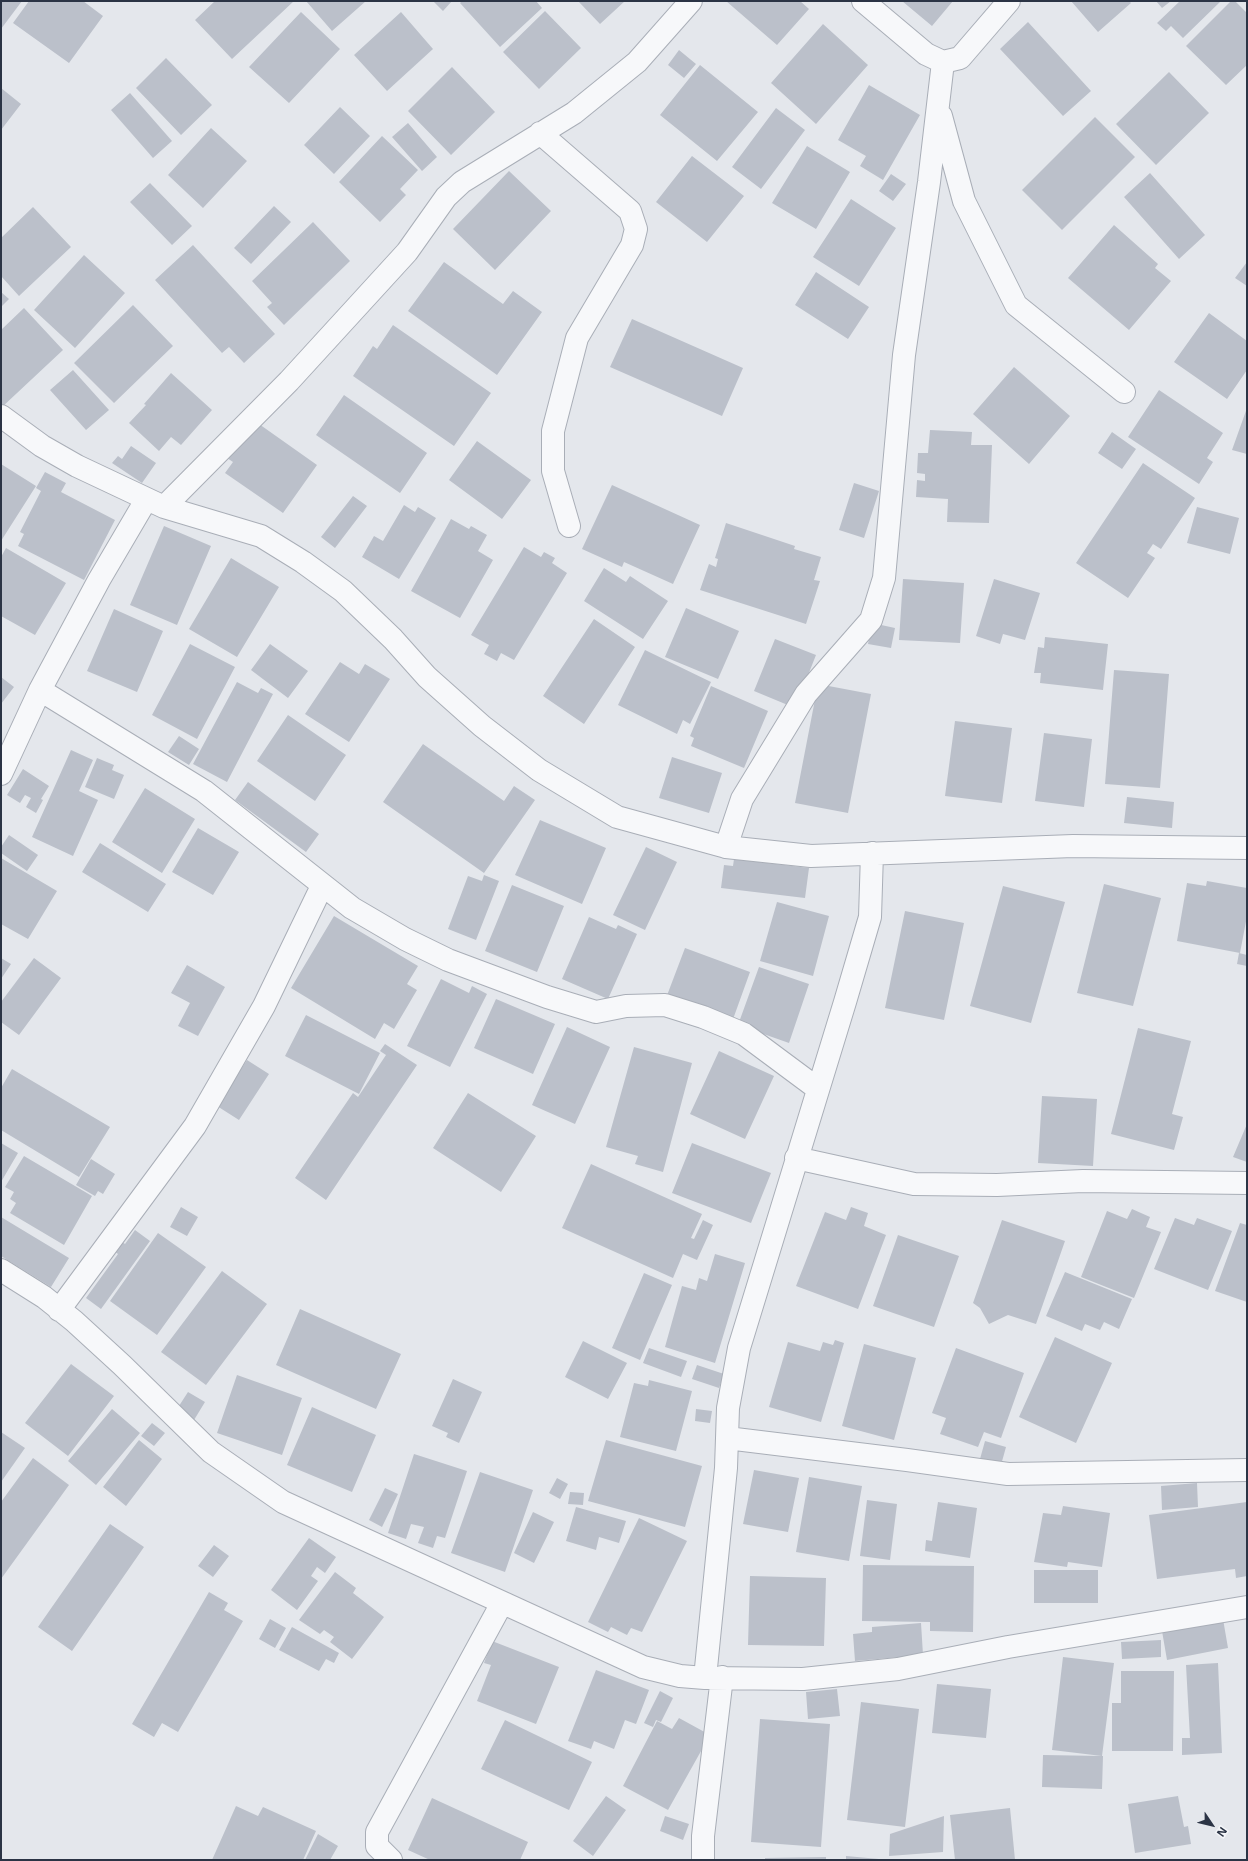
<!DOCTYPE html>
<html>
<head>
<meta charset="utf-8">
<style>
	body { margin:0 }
	#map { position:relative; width:1248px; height:1861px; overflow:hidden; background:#e4e7ec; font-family:"Open Sans",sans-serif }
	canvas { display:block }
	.frame { position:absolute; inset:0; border:2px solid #2b3445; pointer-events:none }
	.north { position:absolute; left:1192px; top:1805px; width:40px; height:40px; -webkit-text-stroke:3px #f4f6f9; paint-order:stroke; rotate:125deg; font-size:11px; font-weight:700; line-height:16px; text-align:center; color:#2b3445 }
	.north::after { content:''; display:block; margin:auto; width:14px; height:18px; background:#2b3445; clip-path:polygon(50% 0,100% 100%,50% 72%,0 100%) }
</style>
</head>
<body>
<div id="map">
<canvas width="1248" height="1861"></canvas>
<div class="frame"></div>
<div class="north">N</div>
</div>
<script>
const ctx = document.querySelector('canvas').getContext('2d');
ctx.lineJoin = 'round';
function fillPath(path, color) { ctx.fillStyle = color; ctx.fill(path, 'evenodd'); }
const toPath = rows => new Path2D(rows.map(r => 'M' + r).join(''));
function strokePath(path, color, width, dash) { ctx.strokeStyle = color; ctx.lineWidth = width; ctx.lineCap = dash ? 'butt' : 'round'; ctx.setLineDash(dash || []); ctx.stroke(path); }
fillPath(toPath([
	[1,1,22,1,1,29],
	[29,1,83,1,103,16,69,63,13,23],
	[215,1,294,1,232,59,195,20],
	[306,1,366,1,332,31],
	[433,1,452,1,443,11],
	[462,1,536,1,542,8,500,47,460,3],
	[578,1,625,1,600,24],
	[726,1,800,1,809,9,777,45],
	[902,1,953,1,932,26],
	[1071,1,1129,1,1131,3,1098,32],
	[1156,1,1171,1,1162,8],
	[1180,1,1221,1,1183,38,1171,26,1166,31,1157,23],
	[1231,1,1235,1,1247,13,1247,65,1226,85,1186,46],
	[545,11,581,48,539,89,503,52],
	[301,12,340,49,289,103,249,67],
	[401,12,433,49,387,91,354,55],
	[1028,22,1091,91,1063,116,1000,49],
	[823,24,868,65,816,124,771,83],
	[679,50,696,64,684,78,668,65],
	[166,58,212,105,181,135,136,88],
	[700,65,758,112,717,161,660,115],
	[452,67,495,112,451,155,408,111],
	[1169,72,1209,113,1156,165,1116,124],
	[869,85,920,115,883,180,860,166,866,156,838,140],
	[1,88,21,104,1,130],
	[130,93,172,141,153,158,111,110],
	[340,107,370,136,334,174,304,145],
	[776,108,805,130,761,189,732,167],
	[1095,117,1135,157,1062,230,1022,190],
	[408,123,437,157,422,171,392,137],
	[211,128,247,161,203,208,168,175],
	[382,136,418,170,400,189,406,195,380,222,339,182],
	[807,146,850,172,816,229,772,203],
	[692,156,744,196,707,242,656,202],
	[509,171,551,211,495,270,453,229],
	[1150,173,1205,235,1179,259,1124,197],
	[891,174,906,184,893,201,879,191],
	[150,183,192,226,172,245,130,202],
	[851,199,896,228,859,286,813,257],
	[274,206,291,222,251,264,234,248],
	[33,207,71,247,19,296,1,276,1,238],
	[313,222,350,261,284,325,267,307,272,303,252,281],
	[1114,225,1158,264,1155,268,1171,281,1129,330,1068,278],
	[193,245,275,334,244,363,229,347,222,353,155,280],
	[84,255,125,293,75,348,34,310],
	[444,262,503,304,513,291,542,312,497,375,408,311],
	[1247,262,1247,286,1235,278],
	[816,272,869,307,848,339,795,305],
	[1,292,9,299,1,307],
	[133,305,173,346,114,403,74,363],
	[24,308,63,350,1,408,1,330],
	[1209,313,1247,341,1247,370,1227,399,1174,362],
	[632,319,743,368,722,416,610,367],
	[393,325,491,393,454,446,353,376,373,346,377,349],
	[1014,367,1070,416,1029,464,973,414],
	[73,370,109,410,86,430,50,390],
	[171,373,212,410,181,445,171,437,159,451,129,423,146,405,144,404],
	[1159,390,1223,433,1207,458,1213,462,1199,484,1128,437],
	[344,395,427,453,400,493,316,435],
	[1247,408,1247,454,1232,450],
	[259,424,317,465,283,513,225,473,233,462,227,458,245,432,250,436],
	[930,430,972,432,971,445,992,445,989,523,947,522,948,499,916,497,917,480,925,481,925,474,917,473,918,453,928,453],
	[1112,432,1136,449,1122,469,1098,453],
	[477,441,531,480,502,519,449,480],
	[131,446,156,463,142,483,112,463,118,456,122,459],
	[1143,463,1195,498,1161,549,1153,544,1147,553,1155,558,1128,598,1076,563],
	[1,464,36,486,1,541],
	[45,472,66,483,61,492,115,520,84,580,18,546,24,534,20,532,41,491,36,488],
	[854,483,879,491,864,538,839,530],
	[612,485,700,525,673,584,624,562,622,567,582,549],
	[353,496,367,506,335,548,321,537],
	[404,505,415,512,418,507,436,518,399,579,362,557,374,536,383,541],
	[1197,507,1239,518,1230,554,1187,543],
	[451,519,469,529,471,526,487,535,478,551,493,560,460,618,411,591],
	[726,523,795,546,794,549,821,557,814,580,820,581,806,624,700,590,709,564,716,567,718,559,715,558],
	[164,526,211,546,177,625,130,605],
	[524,547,541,557,544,552,555,558,552,563,567,573,514,660,501,653,497,661,484,654,489,645,471,635],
	[6,548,66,583,35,635,1,616,1,557],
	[231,558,279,587,237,657,189,629],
	[604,568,626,582,630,576,668,601,643,639,584,601],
	[903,579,964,583,960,643,899,640],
	[994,579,1040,593,1025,640,1003,634,1000,644,976,636],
	[686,608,739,631,718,679,665,657],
	[114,609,163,631,137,692,87,671],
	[594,619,635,647,584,724,543,696],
	[872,623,895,628,891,648,868,644],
	[1045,637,1108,644,1103,690,1040,683,1041,673,1034,673,1038,647,1044,648],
	[775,639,816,655,795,708,754,691],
	[190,644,235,667,197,739,152,715],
	[270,644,308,671,288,698,251,670],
	[645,650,711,682,690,724,683,720,677,734,618,705],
	[340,662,359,674,365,664,390,679,349,742,305,714],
	[1114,670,1169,674,1160,788,1105,784],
	[1,677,14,687,1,704],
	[237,682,258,693,261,688,273,694,227,782,193,764],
	[818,684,871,694,848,813,795,803],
	[711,686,768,711,744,768,691,746,694,738,690,736],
	[288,715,346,755,315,801,257,761],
	[955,721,1012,728,1002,803,945,796],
	[1044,733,1092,739,1084,807,1035,801],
	[179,736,199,749,189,765,168,752],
	[423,744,504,801,514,786,535,800,484,873,383,802],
	[71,750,93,760,79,791,98,800,73,856,32,837],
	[672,757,722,773,709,813,659,798],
	[97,758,114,765,112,770,124,775,114,799,85,787],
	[23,769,49,786,41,799,43,800,36,813,26,807,31,798,25,795,20,803,7,795],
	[248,782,319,834,306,852,235,800],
	[145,788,195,819,162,873,112,842],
	[1127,797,1174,802,1172,828,1124,823],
	[540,820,606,848,582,904,515,875],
	[198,828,239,852,213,895,172,872],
	[9,835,38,855,27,871,1,853,1,847],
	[100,843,166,884,148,912,82,872],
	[646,847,677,862,645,930,613,915],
	[1,858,57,891,28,939,1,924],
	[734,859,809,868,805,898,721,888,724,865,733,866],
	[484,875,499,881,476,940,448,929,468,876,482,881],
	[1207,881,1247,888,1247,916,1240,953,1177,941,1187,883,1206,886],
	[1104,884,1161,898,1133,1006,1077,993],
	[512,885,564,906,537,972,485,951],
	[1003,886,1065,902,1031,1023,970,1006],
	[777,902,829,916,813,976,760,961],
	[905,911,964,923,944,1020,885,1008],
	[334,916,418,966,407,984,417,990,394,1029,384,1023,375,1039,291,988],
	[589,917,616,929,618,925,637,934,608,999,562,979],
	[685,948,750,972,732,1022,666,998],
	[1239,953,1247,955,1247,966,1237,964],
	[1,958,11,964,1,979],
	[34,958,61,978,19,1035,1,1022,1,1002],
	[187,965,225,987,198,1036,178,1026,190,1003,171,993],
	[759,967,809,984,789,1043,738,1025],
	[441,979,469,993,472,986,487,994,450,1067,407,1046],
	[496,999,555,1024,533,1074,474,1048],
	[306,1015,380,1053,359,1094,285,1056],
	[567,1027,610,1047,575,1124,532,1105],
	[1138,1028,1191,1041,1172,1114,1183,1117,1174,1150,1111,1134],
	[385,1044,417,1065,326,1200,295,1178,353,1093,358,1097,386,1055,380,1051],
	[634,1047,692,1063,663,1172,635,1164,638,1156,606,1147],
	[719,1051,774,1076,745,1139,690,1114],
	[247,1060,269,1074,239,1120,217,1106],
	[12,1069,110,1127,79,1177,1,1130,1,1088],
	[468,1093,536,1136,501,1192,433,1148],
	[1042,1096,1097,1099,1093,1166,1038,1163],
	[1247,1124,1247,1162,1233,1157],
	[1,1143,18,1153,1,1182],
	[692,1143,771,1173,751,1223,672,1193],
	[24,1156,92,1196,64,1245,10,1213,16,1203,10,1199,14,1192,5,1187],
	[91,1159,115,1174,103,1194,98,1191,95,1196,76,1185],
	[591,1164,702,1214,691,1238,694,1239,703,1220,713,1225,697,1260,683,1254,673,1278,562,1228],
	[181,1207,198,1217,187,1236,170,1227],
	[851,1207,868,1213,864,1226,886,1235,858,1309,796,1286,825,1212,846,1220],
	[1132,1209,1150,1217,1146,1227,1161,1232,1134,1298,1081,1277,1107,1211,1127,1219],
	[1,1217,69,1258,51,1287,1,1256],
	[1175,1218,1194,1225,1197,1218,1232,1231,1208,1290,1154,1269],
	[1002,1220,1065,1241,1036,1324,1008,1315,989,1324,980,1308,973,1303],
	[1240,1223,1247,1225,1247,1302,1215,1291],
	[135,1230,150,1241,101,1309,86,1298,118,1254,114,1251,121,1241,125,1244],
	[158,1233,206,1267,157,1335,110,1301],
	[898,1235,959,1256,934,1327,873,1306],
	[715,1254,745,1263,715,1363,665,1347,682,1286,696,1290,699,1278,707,1281],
	[222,1271,267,1304,206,1385,161,1352],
	[1065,1272,1132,1299,1119,1329,1104,1322,1100,1330,1085,1324,1082,1331,1046,1316],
	[644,1273,672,1285,640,1360,612,1348],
	[300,1309,401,1354,376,1409,276,1365],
	[1055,1337,1112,1363,1076,1443,1019,1417],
	[835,1340,844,1343,821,1422,769,1407,788,1342,820,1351,823,1342,833,1345],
	[583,1341,627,1363,608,1399,565,1377],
	[864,1344,916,1358,894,1440,842,1426],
	[649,1348,687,1361,681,1377,643,1363],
	[956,1348,1024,1373,1001,1438,984,1432,978,1447,940,1434,946,1418,932,1413],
	[71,1364,114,1396,68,1456,25,1423],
	[697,1365,724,1374,719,1388,692,1379],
	[237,1375,302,1398,282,1455,217,1433],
	[453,1379,482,1392,459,1443,446,1437,448,1433,432,1426],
	[649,1380,692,1391,676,1451,620,1437,634,1383,648,1386],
	[188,1392,205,1402,194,1420,177,1409],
	[312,1407,376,1435,352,1492,287,1465],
	[112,1409,140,1433,96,1485,68,1461],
	[696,1409,712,1411,710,1423,695,1421],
	[152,1423,165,1433,154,1446,141,1436],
	[1,1432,25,1448,1,1482],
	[139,1440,162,1459,126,1506,103,1487],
	[606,1440,702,1466,685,1527,588,1501],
	[985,1441,1006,1447,1001,1465,980,1459],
	[414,1454,467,1471,445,1538,437,1536,433,1548,418,1543,424,1527,411,1524,406,1539,388,1533],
	[33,1458,69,1485,1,1579,1,1502],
	[754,1470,799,1478,788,1532,743,1524],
	[480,1472,533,1490,505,1572,451,1553],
	[809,1477,862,1486,849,1561,796,1552],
	[557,1478,568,1484,560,1499,549,1493],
	[1197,1483,1198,1507,1162,1510,1161,1486],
	[385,1488,398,1494,382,1527,369,1520],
	[570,1492,584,1493,583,1505,568,1504],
	[867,1500,897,1504,890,1560,860,1556],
	[938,1502,977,1508,970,1558,925,1551,926,1540,932,1541],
	[1247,1502,1247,1576,1236,1578,1235,1569,1157,1579,1149,1515],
	[1063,1506,1110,1513,1102,1567,1068,1562,1067,1567,1034,1562,1043,1513,1061,1515],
	[576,1507,626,1521,619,1543,599,1537,596,1550,566,1541],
	[533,1512,554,1522,534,1563,514,1553],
	[639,1518,687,1541,642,1632,631,1628,627,1635,611,1627,608,1632,588,1622],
	[110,1524,144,1547,72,1651,38,1627],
	[309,1538,336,1557,325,1573,317,1567,311,1576,318,1581,297,1610,271,1590],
	[214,1545,229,1556,213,1577,198,1566],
	[863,1565,974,1566,973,1632,930,1631,930,1622,862,1621],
	[1034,1570,1098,1570,1098,1603,1034,1603],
	[335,1572,356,1588,353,1593,384,1617,352,1659,330,1642,334,1637,324,1630,320,1634,299,1620],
	[750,1576,826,1578,824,1646,748,1645],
	[209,1592,228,1603,224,1610,243,1621,178,1732,162,1723,154,1737,132,1724],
	[270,1619,286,1628,275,1648,259,1639],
	[1223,1619,1228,1648,1167,1660,1162,1631],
	[921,1623,923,1655,855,1661,853,1634,872,1632,872,1627],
	[292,1627,339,1653,334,1663,326,1659,319,1671,279,1650],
	[1161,1640,1161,1657,1122,1659,1121,1642],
	[492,1641,559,1667,536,1724,477,1701,491,1665,484,1663],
	[1063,1657,1114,1663,1102,1756,1052,1750],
	[1218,1663,1222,1753,1182,1755,1182,1738,1190,1738,1186,1665],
	[596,1670,649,1690,636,1724,625,1720,614,1749,594,1741,591,1749,568,1741],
	[1121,1671,1174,1671,1173,1751,1112,1751,1112,1703,1121,1703],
	[937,1684,991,1689,986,1738,932,1733],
	[837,1689,840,1716,808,1719,806,1692],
	[660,1691,673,1698,661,1722,656,1720,653,1727,644,1723],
	[861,1702,919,1709,905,1827,847,1820],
	[679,1718,710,1735,668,1810,623,1786,657,1721,672,1729],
	[760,1719,830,1724,821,1847,751,1842],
	[505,1720,592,1762,569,1810,481,1769],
	[1043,1755,1103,1756,1102,1789,1042,1787],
	[606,1796,626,1810,593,1856,573,1841],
	[1178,1796,1184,1827,1188,1826,1191,1844,1135,1853,1128,1804],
	[432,1798,528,1842,520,1860,430,1860,408,1850],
	[236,1806,258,1816,263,1807,316,1831,303,1860,212,1860],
	[1010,1808,1015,1860,955,1860,950,1815],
	[665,1816,689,1824,683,1840,660,1831],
	[944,1816,943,1852,889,1856,890,1834],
	[318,1834,338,1846,330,1860,305,1860],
	[846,1856,879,1859,879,1860,846,1860],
	[826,1857,826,1860,765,1860,765,1858]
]), '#bbc0ca');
const minor = toPath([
	[863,1,926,54,943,62,960,58,1009,1],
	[941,116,964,201,1016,305,1124,392],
	[540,133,630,211,636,229,632,245,577,338,553,431,553,471,569,526],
	[1,416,42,446,77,466,164,507,261,536,303,562,343,591,393,639,427,677,482,726,539,770,617,817,726,847,811,856,1073,846,1247,848],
	[164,507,289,381,407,252,446,197,462,182,574,113,637,62,691,1],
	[40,690,204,791,352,908,405,939,448,960,547,997,596,1012,626,1006,665,1005,703,1017,744,1034,818,1089],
	[1,774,40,690,99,580,146,500],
	[726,847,742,799,806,694,871,620,884,578,904,355,929,182,943,62],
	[796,1158,914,1184,997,1185,1083,1181,1247,1183],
	[1,1270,44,1297,74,1321,122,1365,211,1452,283,1502,643,1667,680,1676,705,1678,803,1679,898,1669,1008,1647,1247,1607],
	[59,1310,195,1126,264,1006,322,886],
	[727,1438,907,1460,1008,1474,1247,1470],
	[705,1678,726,1468,728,1408,739,1348,845,1002,870,917,872,853],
	[391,1860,377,1846,377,1832,502,1603],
	[703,1860,703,1836,722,1677]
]);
strokePath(minor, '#a9aeb7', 24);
strokePath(minor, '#f7f8fa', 22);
</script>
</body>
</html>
